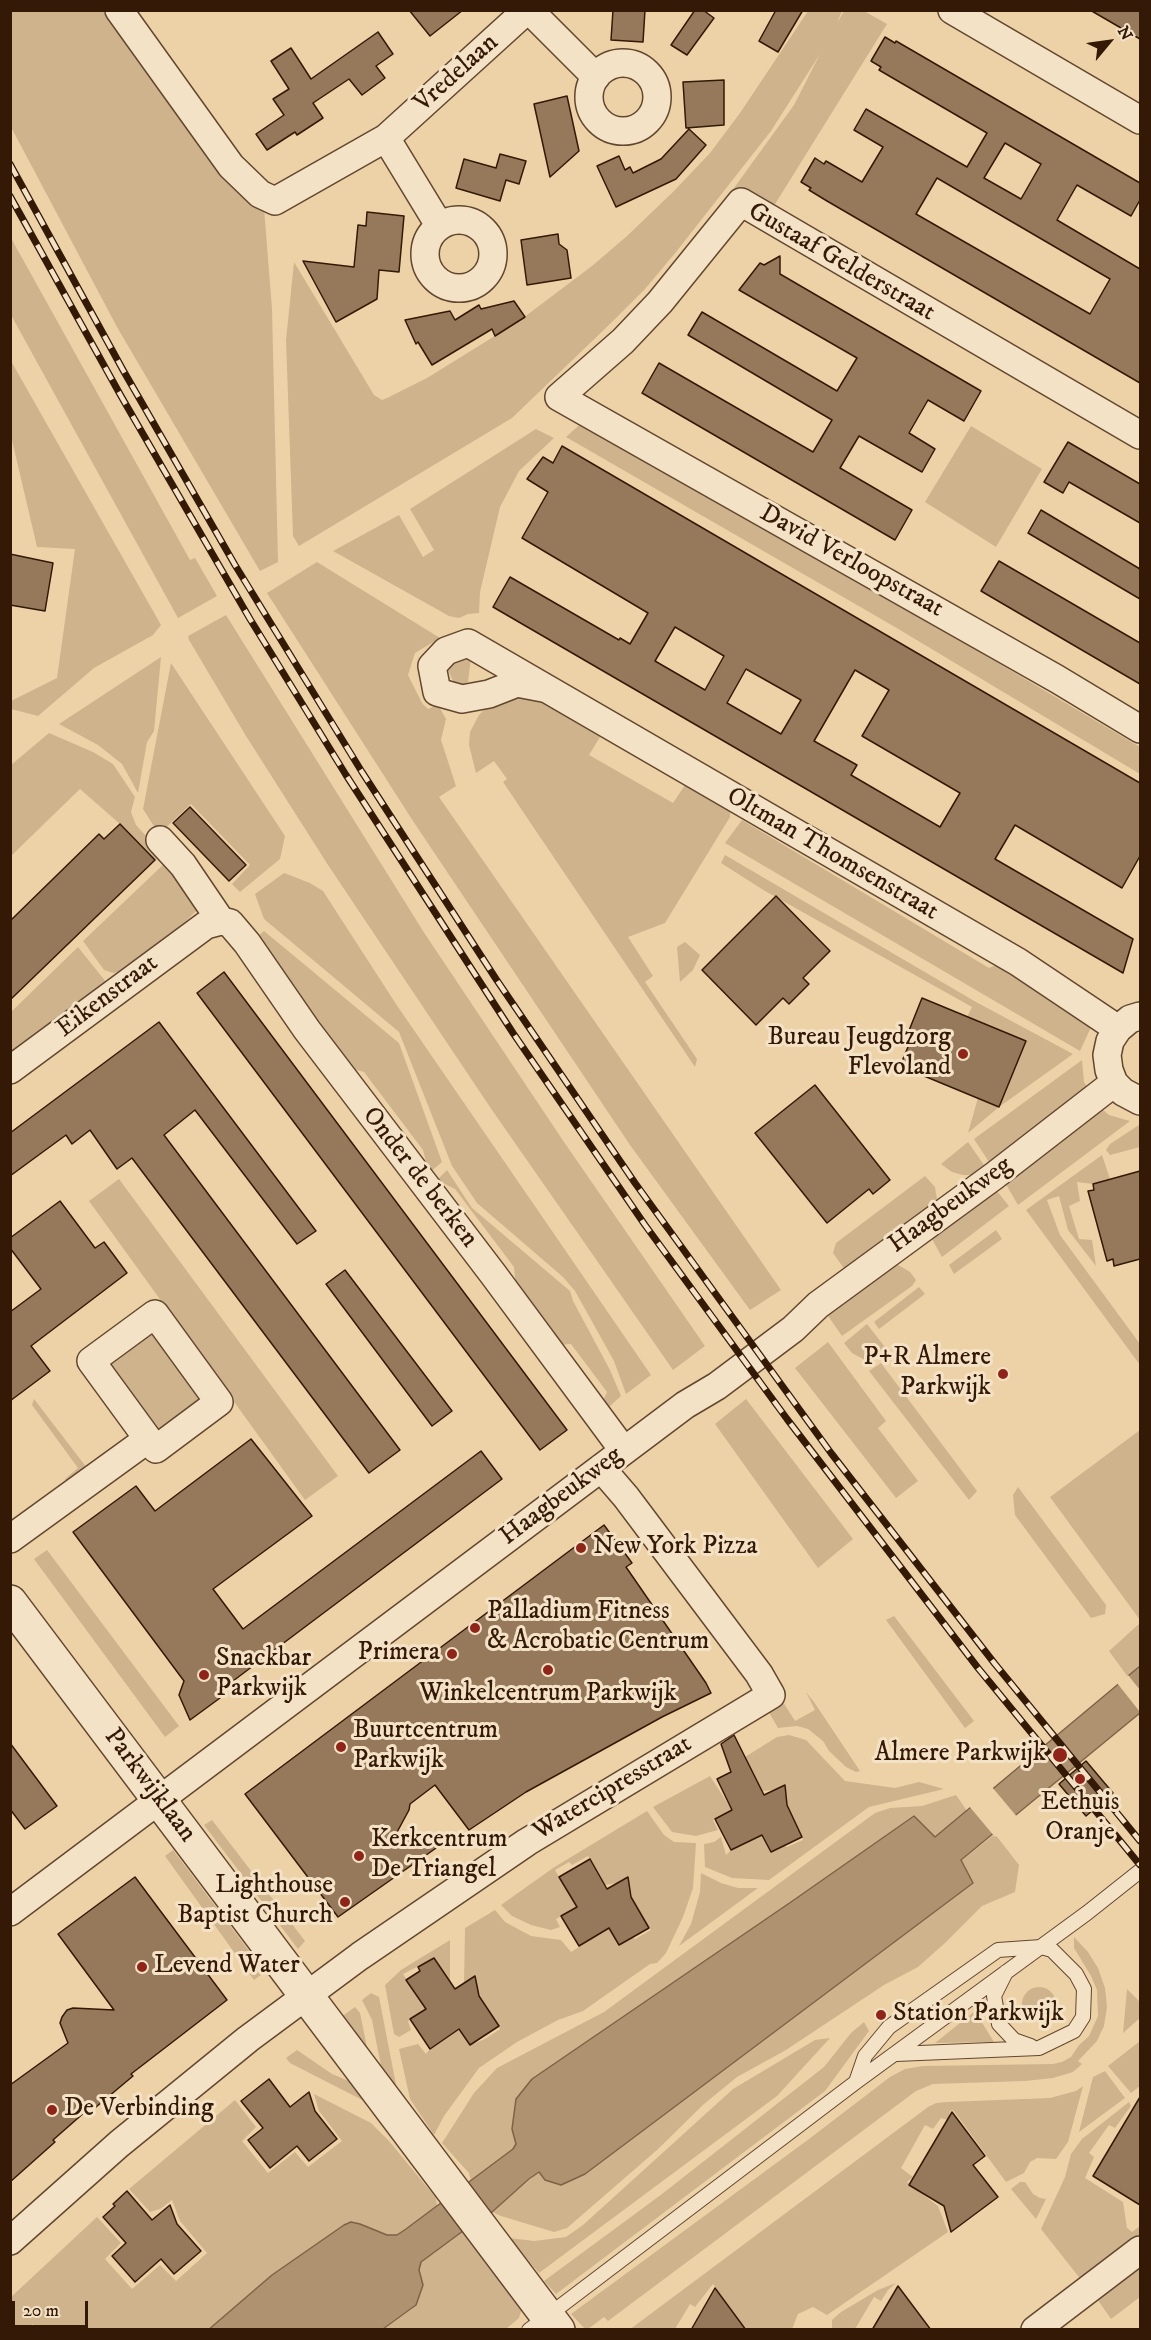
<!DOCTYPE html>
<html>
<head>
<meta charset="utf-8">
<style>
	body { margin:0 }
	#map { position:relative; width:1151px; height:2340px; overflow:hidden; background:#eed2a7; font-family:"IM FELL DW Pica",serif }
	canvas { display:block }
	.frame { position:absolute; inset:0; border:12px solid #341907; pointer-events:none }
	.north { position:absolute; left:1079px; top:12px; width:60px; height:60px; -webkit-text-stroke:4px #f4e2c6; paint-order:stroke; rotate:61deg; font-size:16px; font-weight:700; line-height:24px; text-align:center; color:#341907 }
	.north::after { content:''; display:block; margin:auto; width:21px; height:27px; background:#341907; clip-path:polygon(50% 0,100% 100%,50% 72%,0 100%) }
	.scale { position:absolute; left:12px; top:2301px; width:76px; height:27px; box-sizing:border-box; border:3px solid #341907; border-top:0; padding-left:8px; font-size:18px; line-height:21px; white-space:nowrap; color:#341907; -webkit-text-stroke:4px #f4e2c6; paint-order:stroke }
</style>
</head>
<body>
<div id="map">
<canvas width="1151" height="2340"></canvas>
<div class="frame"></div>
<div class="north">N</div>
<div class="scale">20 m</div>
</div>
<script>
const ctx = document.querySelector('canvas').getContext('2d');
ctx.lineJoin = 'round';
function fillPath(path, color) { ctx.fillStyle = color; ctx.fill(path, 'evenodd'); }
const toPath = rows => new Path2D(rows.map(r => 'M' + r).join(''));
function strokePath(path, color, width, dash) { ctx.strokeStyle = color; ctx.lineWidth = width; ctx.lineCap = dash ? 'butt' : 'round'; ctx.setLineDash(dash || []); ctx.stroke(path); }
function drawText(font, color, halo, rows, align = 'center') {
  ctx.font = font + ' "IM FELL DW Pica",serif'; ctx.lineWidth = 6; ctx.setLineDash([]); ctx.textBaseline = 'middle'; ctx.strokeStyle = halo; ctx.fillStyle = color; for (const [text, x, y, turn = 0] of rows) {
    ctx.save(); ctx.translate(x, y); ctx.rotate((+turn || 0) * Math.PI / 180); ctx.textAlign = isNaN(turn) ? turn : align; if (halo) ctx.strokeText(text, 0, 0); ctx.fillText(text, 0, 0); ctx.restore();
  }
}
fillPath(toPath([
	[10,11,108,11,176,113,224,171,264,208,272,309,278,562,260,571,117,327,11,127],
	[808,11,842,11,837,23,844,11,864,11,887,24,772,209,734,188,794,105,820,54,771,131,676,252,645,289,611,323,512,418,299,546,293,536,286,340,294,262,374,395,382,400,387,398,427,378,519,321,592,266,627,236,674,191,710,153,740,113],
	[11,238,190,560,195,558,217,596,178,618,11,315],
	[11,361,161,625,153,635,94,668,38,716,11,709,11,701,57,678,75,549,37,547,11,436],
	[586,419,1140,747,1140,774,895,627,566,437],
	[971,426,1042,469,996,547,925,502],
	[536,429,554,438,519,471,500,507,480,592,479,613,468,614,459,618,449,616,333,551,399,515,423,557,434,550,410,509],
	[317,562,440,638,415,653,408,675,422,703,428,709,438,705,446,719,441,740,456,786,439,797,781,1290,750,1310,630,1145,413,821,267,593],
	[226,615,423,931,564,1142,705,1346,673,1370,492,1110,328,865,246,736,189,640,188,636],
	[161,657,154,731,147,742,138,793,122,764,98,745,59,724],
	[471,657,468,682,460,687,453,681,447,668,450,659],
	[171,663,285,836,280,859,240,892,232,884,250,865,191,804,159,834,143,809],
	[516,694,539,699,600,737,589,755,673,803,687,782,730,810,730,817,665,923,628,937,653,976,645,982,697,1059,695,1067,503,782,507,779,494,761,476,773,469,745,470,732,479,715,487,707],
	[49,733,93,752,113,764,135,797,131,812,136,825,155,846,159,858,155,860,120,824,80,789,11,856,11,765],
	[742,820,989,968,996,965,1092,1025,1080,1051,725,843],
	[725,855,976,1002,1073,1054,999,1107,968,1133,978,1098,967,1017,972,1007,765,891,721,863],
	[166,862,198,909,184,923,122,971,113,973,104,970,83,941],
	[284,873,310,883,323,891,396,1004,651,1375,626,1394,614,1361,575,1291,563,1277,477,1203,452,1166,399,1032,264,919,255,894],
	[264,931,399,1043,442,1162,429,1173,423,1150,364,1072,350,1068,256,938],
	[685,942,700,955,693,970,680,982,677,947],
	[78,947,106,982,11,1053,11,1012],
	[1082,1060,1084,1082,1089,1090,991,1165,974,1139],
	[1101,1108,1109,1115,1130,1121,1018,1205,1004,1181],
	[1139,1125,1140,1147,1110,1155,1106,1150,1110,1144],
	[968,1142,986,1168,974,1175,963,1175,952,1172,941,1164],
	[1102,1155,1110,1179,1093,1184,1077,1182,1080,1201,1069,1206,1079,1239,1092,1240,1096,1266,1068,1230,1059,1196,1047,1200,1060,1235,1140,1344,1140,1365,1026,1210],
	[447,1170,472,1208,570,1291,573,1301,610,1370,621,1396,608,1408,603,1401,607,1392,571,1344,559,1345,516,1287,514,1267,455,1189,437,1180],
	[925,1176,935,1187,937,1199,935,1205,845,1270,833,1253,836,1243],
	[119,1179,338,1476,305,1500,89,1201],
	[996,1190,1009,1206,942,1257,932,1239],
	[996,1230,1002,1239,954,1274,949,1265],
	[895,1263,910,1272,916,1280,912,1286,842,1336,826,1313],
	[919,1287,925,1294,879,1329,874,1322],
	[867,1324,885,1347,872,1357,865,1360,852,1353,844,1343],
	[155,1328,205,1399,157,1432,108,1362],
	[828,1342,886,1421,878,1428,918,1481,896,1498,795,1368],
	[881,1363,977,1491,969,1500,869,1371],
	[34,1399,87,1468,67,1482,65,1479,78,1468,32,1405],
	[746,1399,853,1539,818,1568,715,1424],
	[1140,1430,1140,1620,1050,1497],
	[1018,1487,1106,1605,1105,1614,1091,1618,1015,1515,1013,1495],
	[47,1550,179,1726,165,1737,34,1559],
	[894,1616,974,1721,965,1728,886,1620],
	[1140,1623,1140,1666,1128,1677,1109,1651],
	[806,1692,814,1702,860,1771,856,1772,846,1767,829,1751,823,1741,808,1729,797,1726,778,1728,767,1709,783,1702,795,1721,815,1710],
	[789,1735,806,1740,845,1781,895,1788,919,1782,944,1789,869,1807,769,1880,732,1878,705,1867,704,1844,714,1842,721,1837,726,1855,731,1850,762,1835,787,1847,803,1840,787,1805,785,1785,774,1790,762,1791,745,1757,777,1737],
	[710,1776,732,1810,713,1820,718,1830,696,1836,672,1832,653,1807],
	[956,1795,967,1811,935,1837,913,1816,791,1902,512,2129,516,2144,513,2149,471,2182,469,2173,442,2143,474,2093,497,2068,604,2012,875,1813,890,1808,922,1806],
	[647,1811,664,1835,674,1842,696,1843,693,1888,683,1917,666,1953,657,1963,650,1964,583,2011,558,2020,517,2042,479,2068,444,2116,434,2135,410,2099,399,2049,418,2044,426,2054,430,2049,459,2029,470,2045,485,2039,500,2029,479,1996,475,1977,464,1984,465,1928,495,1910,505,1922,531,1936,561,1940,571,1952,609,1928,619,1945,633,1937,635,1939,651,1930,631,1897,628,1877,617,1883,605,1885,588,1856,572,1865,569,1862,555,1870,577,1907,556,1919,560,1927,551,1930,531,1925,512,1916,501,1905,553,1868],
	[212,1820,305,1941,298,1949,204,1825],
	[995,1834,1019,1865,1015,1892,982,1906,945,1943,918,1967,884,1985,786,2050,737,2077,704,2104,657,2150,567,2228,554,2232,501,2216,492,2212,539,2172,561,2185,585,2174,973,1883,961,1861],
	[173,1850,256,1960,265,1972,254,1980,165,1856],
	[701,1873,721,1883,738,1888,758,1888,679,1946,691,1924,700,1892],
	[1074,1937,1088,1952,1098,1968,1105,1988,1107,2007,1104,2026,1097,2041,1078,2061,1082,2064,1073,2072,1053,2078,1025,2081,933,2084,916,2091,608,2321,604,2317,588,2329,585,2329,571,2314,809,2139,890,2077,905,2069,923,2066,1053,2064,1062,2062,1071,2057,1079,2045,1089,2036,1098,2016,1097,1990,1091,1976,1074,1948],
	[450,1940,450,1981,434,1958,403,1974,426,2009,408,2021,411,2030,399,2037,394,2034,385,1985,401,1970],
	'1022 2004a17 17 0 1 1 34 0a17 17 0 1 1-34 0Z',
	[1127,1989,1140,2002,1140,2018,1123,2033],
	[371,1993,379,1997,399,2100,384,2082,372,2020,362,2000],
	[355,2007,360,2013,369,2057,337,2020],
	[975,2011,994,2042,935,2043],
	[864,2022,869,2031,825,2091,556,2294,544,2281,662,2194,824,2067,851,2033],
	[830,2038,777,2096,539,2273,509,2238,534,2241,566,2237,583,2225,733,2089,815,2040],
	[1140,2041,1140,2086,1131,2093,1108,2066],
	[297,2050,332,2074,361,2086,374,2106,290,2063,286,2058],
	[1105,2071,1125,2098,1079,2132,1093,2077],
	[1083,2086,1068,2142,1056,2159,1037,2158,1030,2162,1024,2173,1006,2182,953,2110,950,2111,948,2120,941,2118,933,2129,925,2125,901,2168,913,2177,907,2182,938,2206,948,2232,827,2315,813,2307,798,2314,792,2329,746,2329,713,2284,695,2307,690,2304,675,2329,629,2330,928,2107,936,2103,947,2102,1050,2098,1076,2091],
	[314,2094,371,2123,389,2141,436,2198,437,2206,397,2235,387,2235,360,2224,272,2275,208,2329,36,2330,33,2324,26,2329,11,2330,11,2297,97,2217,121,2243,105,2259,132,2289,160,2265,176,2281,207,2253,180,2221,172,2200,160,2209,150,2212,129,2189,235,2100,256,2127,242,2141,268,2173,295,2152,308,2167,342,2141,319,2111],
	[1129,2102,1131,2106,1115,2128,1109,2125,1089,2153,1094,2157,1085,2178,1123,2202,1127,2228,1132,2232,1140,2226,1140,2237,1082,2281,1041,2229,1065,2177,1071,2154,1082,2139],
	[1020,2182,1025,2182,1033,2194,1040,2198,1046,2199,1036,2219,1011,2189],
	[467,2228,523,2305,519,2318,506,2329,383,2330,412,2309,423,2285,419,2270,421,2262],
	[1140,2262,1140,2297,1111,2319,1095,2296],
	[896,2283,888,2290,881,2301,874,2297,855,2329,832,2329,832,2320,841,2312,878,2290]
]), '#ceb38c');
const water = toPath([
	[1140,1666,1140,1713,961,1860,973,1883,585,2174,561,2185,545,2180,539,2172,529,2179,492,2212,467,2228,421,2262,419,2270,423,2285,416,2305,383,2329,208,2330,272,2275,344,2225,351,2222,360,2224,387,2235,397,2235,406,2229,513,2149,516,2144,512,2129,516,2099,532,2079,791,1902,914,1816,935,1837,1140,1666]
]);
fillPath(water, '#af9371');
strokePath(water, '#7e6247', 1.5);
fillPath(toPath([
	[1128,1675,1140,1690,1140,1712,1117,1683],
	[992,1787,1018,1818,995,1837,969,1806]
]), '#eed2a7');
const building = toPath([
	[409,10,463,10,430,36,409,10],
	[613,10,645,10,643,42,611,40,613,10],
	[695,10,703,10,714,18,687,55,671,45,695,10],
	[776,10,803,10,778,52,759,41,776,10],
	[1090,10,1140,10,1140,39,1090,10],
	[378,32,393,54,376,66,385,78,362,95,349,79,313,103,323,118,297,135,295,132,267,150,256,134,284,115,273,99,289,89,271,61,291,48,311,79,378,32],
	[885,37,895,43,896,41,1140,183,1140,200,1131,216,1077,185,1057,220,1140,269,1140,383,827,201,809,190,811,188,801,182,815,158,824,164,826,161,862,182,883,147,854,130,866,109,967,167,987,133,879,70,881,67,871,61,885,37],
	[1005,143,1041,164,1021,199,984,178,1005,143],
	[937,178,1110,279,1090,314,916,214,937,178],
	[724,80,724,125,686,128,683,82,724,80],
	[567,96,579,151,550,177,534,104,567,96],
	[689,129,706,145,676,179,616,207,597,166,619,156,625,170,630,167,633,173,661,159,689,129],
	[500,154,526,161,519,184,506,180,500,201,456,188,464,159,496,168,500,154],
	[367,212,404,216,399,272,379,270,377,299,336,322,303,261,354,267,358,225,366,226,367,212],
	[558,234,559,244,567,250,571,278,527,285,521,240,558,234],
	[780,256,780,274,981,391,964,421,928,400,909,433,935,449,922,472,859,436,840,468,912,510,895,540,642,393,659,363,813,452,832,420,688,335,702,312,837,391,857,358,739,290,760,263,764,265,780,256],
	[514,301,525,317,495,336,492,329,432,365,418,342,416,344,405,320,450,311,455,320,479,305,481,309,514,301],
	[1068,442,1140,484,1140,523,1069,482,1063,493,1044,482,1068,442],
	[562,446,1140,783,1140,856,1122,888,1015,825,995,859,1133,939,1123,973,493,607,510,577,619,640,620,638,630,644,648,613,522,538,548,492,527,479,543,457,553,463,562,446],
	[675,627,724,656,705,690,655,661,675,627],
	[746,669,801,700,781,734,727,703,746,669],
	[855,670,889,690,862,736,960,793,940,827,851,775,857,765,814,741,855,670],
	[1041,510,1140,569,1140,599,1028,533,1041,510],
	[10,554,53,563,45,611,10,605,10,554],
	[999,561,1140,643,1140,684,981,591,999,561],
	[190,807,246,865,229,881,173,823,190,807],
	[120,824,155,860,10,1000,10,921,99,834,104,839,120,824],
	[776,896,830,951,803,978,809,984,789,1004,783,998,756,1025,702,970,776,896],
	[224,972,567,1430,540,1450,197,993,224,972],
	[922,998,1026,1041,999,1107,900,1066,913,1035,908,1033,922,998],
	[159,1022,316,1231,297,1244,195,1110,164,1135,400,1450,369,1473,132,1158,117,1169,90,1130,72,1144,66,1135,10,1176,10,1133,159,1022],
	[815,1085,890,1180,873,1194,869,1189,827,1223,755,1133,815,1085],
	[1140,1171,1140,1259,1114,1266,1113,1259,1107,1261,1088,1191,1094,1190,1093,1184,1140,1171],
	[60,1201,95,1248,104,1242,127,1273,31,1346,50,1371,10,1401,10,1312,41,1289,10,1248,10,1238,60,1201],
	[345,1270,452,1411,432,1426,326,1284,345,1270],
	[251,1439,312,1516,213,1589,243,1629,481,1451,502,1479,217,1693,220,1698,190,1720,179,1695,184,1681,73,1532,136,1486,155,1511,251,1439],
	[604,1525,632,1563,626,1567,706,1683,711,1693,662,1717,526,1792,469,1830,435,1785,410,1804,409,1810,396,1834,439,1846,338,1917,245,1794,604,1525],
	[734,1735,764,1795,785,1785,787,1805,802,1837,771,1852,762,1835,731,1850,715,1819,732,1810,717,1779,731,1772,721,1744,734,1735],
	[10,1743,57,1806,25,1829,10,1809,10,1743],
	[1086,1761,1113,1793,1086,1816,1059,1784,1086,1761],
	[590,1859,607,1889,628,1877,631,1897,649,1928,619,1945,609,1928,579,1946,561,1916,577,1907,559,1877,590,1859],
	[135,1877,227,2000,131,2074,133,2076,96,2107,94,2104,53,2140,55,2142,10,2182,10,2085,68,2043,60,2023,62,2017,67,2010,73,2008,114,2010,58,1934,135,1877],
	[434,1958,455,1989,475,1976,479,1996,499,2026,470,2045,459,2029,430,2049,410,2019,426,2009,406,1980,420,1971,418,1967,434,1958],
	[269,2079,290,2107,309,2092,315,2111,337,2139,309,2161,297,2146,270,2168,248,2140,263,2128,241,2101,269,2079],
	[1140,2097,1140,2205,1093,2176,1140,2097],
	[952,2112,985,2156,973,2165,998,2197,951,2232,944,2206,909,2185,952,2112],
	[127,2191,152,2220,170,2205,177,2224,201,2251,174,2274,161,2259,135,2282,112,2256,126,2243,103,2217,115,2206,113,2204,127,2191],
	[898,2286,931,2330,872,2330,898,2286],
	[715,2288,746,2330,691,2330,715,2288]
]);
fillPath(building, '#95795a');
strokePath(building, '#341907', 1.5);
const service = toPath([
	[1006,1972,994,1996,999,2024,1014,2040,1031,2046],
	[856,2082,865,2056,889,2027,998,1950,1041,1947,1052,1950,1076,1974,1084,1989,1083,2017,1074,2031,1039,2048,896,2054],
	[529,2330,856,2082,1087,1913,1140,1871]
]);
const minor = toPath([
	[119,10,231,166,260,194,275,201,386,138,527,10],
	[529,10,596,77],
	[952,10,1140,120],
	'589 97a34 34 0 1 1 68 0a34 34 0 1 1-68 0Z',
	[386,138,439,225],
	'425 254a34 34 0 1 1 68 0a34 34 0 1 1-68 0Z',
	[1140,435,741,202,660,302,623,341,559,397,1057,679,1140,729],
	[543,688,517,683,489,694,462,699,437,692,432,666,446,651,468,643,1018,962,1118,1029],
	[160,840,183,865,221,921],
	[1140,1016,1130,1019,1118,1029,1110,1041,1107,1055,1109,1070,1114,1083,1123,1092,1140,1101],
	[10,1070,206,925,221,921,230,923,247,943,307,1030,493,1274,624,1451],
	[10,1539,148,1439,91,1361,155,1314,219,1402,156,1449,148,1439],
	[10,1912,685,1405,717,1386,793,1329,818,1305,994,1176,1114,1083],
	[10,2241,119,2144,248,2039,360,1956,527,1842,771,1695,759,1674,626,1497,601,1468],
	[1035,2330,1140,2250]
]);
const tertiary = toPath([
	[10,1602,558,2330]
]);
strokePath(service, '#62472f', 16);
strokePath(minor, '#62472f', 30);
strokePath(tertiary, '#62472f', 36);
strokePath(service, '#f4e2c6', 14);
strokePath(minor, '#f4e2c6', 27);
strokePath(tertiary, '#f4e2c6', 33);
const rail = toPath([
	[10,164,123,370,235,565,362,772,496,979,635,1183,831,1453,995,1664,1140,1841],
	[10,196,121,396,250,619,346,775,513,1033,645,1225,787,1419,978,1668,1140,1865]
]);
strokePath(rail, '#341907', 7);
strokePath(rail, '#f4e2c6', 4.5, [14]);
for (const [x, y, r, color] of [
	[963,1054,6,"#8f2418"],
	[1003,1374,6,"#8f2418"],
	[581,1548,6,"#8f2418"],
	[475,1628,6,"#8f2418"],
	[452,1654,6,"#8f2418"],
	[548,1670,6,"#8f2418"],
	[204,1675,6,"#8f2418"],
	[341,1747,6,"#8f2418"],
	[1060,1755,8,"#8f2418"],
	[1080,1779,6,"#8f2418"],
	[359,1856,6,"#8f2418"],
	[345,1902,6,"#8f2418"],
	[142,1967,6,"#8f2418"],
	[881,2015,6,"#8f2418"],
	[52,2110,6,"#8f2418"]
]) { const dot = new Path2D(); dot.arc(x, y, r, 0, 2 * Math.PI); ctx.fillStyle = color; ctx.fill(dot); strokePath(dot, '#f4e2c6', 2); }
drawText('26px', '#341907', '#f4e2c6', [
	["Vredelaan",457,74,-42],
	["Gustaaf Gelderstraat",841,263,30],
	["David Verloopstraat",851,562,29],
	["Oltman Thomsenstraat",832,855,30],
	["Eikenstraat",108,997,-37],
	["Onder de berken",419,1178,52],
	["Haagbeukweg",951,1206,-36],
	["Haagbeukweg",562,1497,-37],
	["Parkwijklaan",149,1786,53],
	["Watercipresstraat",613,1789,-31]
]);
drawText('26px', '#341907', '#f4e2c6', [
	["Bureau Jeugdzorg",951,1039,"right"],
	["Flevoland",951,1069,"right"],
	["P+R Almere",991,1359,"right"],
	["Parkwijk",991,1389,"right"],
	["New York Pizza",593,1548],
	["Palladium Fitness",487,1613],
	["& Acrobatic Centrum",487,1643],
	["Primera",440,1654,"right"],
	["Snackbar",216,1660],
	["Parkwijk",216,1690],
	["Winkelcentrum Parkwijk",548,1695,"center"],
	["Buurtcentrum",353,1732],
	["Parkwijk",353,1762],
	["Almere Parkwijk",1046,1755,"right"],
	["Eethuis",1080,1804,"center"],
	["Oranje",1080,1834,"center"],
	["Kerkcentrum",371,1841],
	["De Triangel",371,1871],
	["Lighthouse",333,1887,"right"],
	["Baptist Church",333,1917,"right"],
	["Levend Water",154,1967],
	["Station Parkwijk",893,2015],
	["De Verbinding",64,2110]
], 'left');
</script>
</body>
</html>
